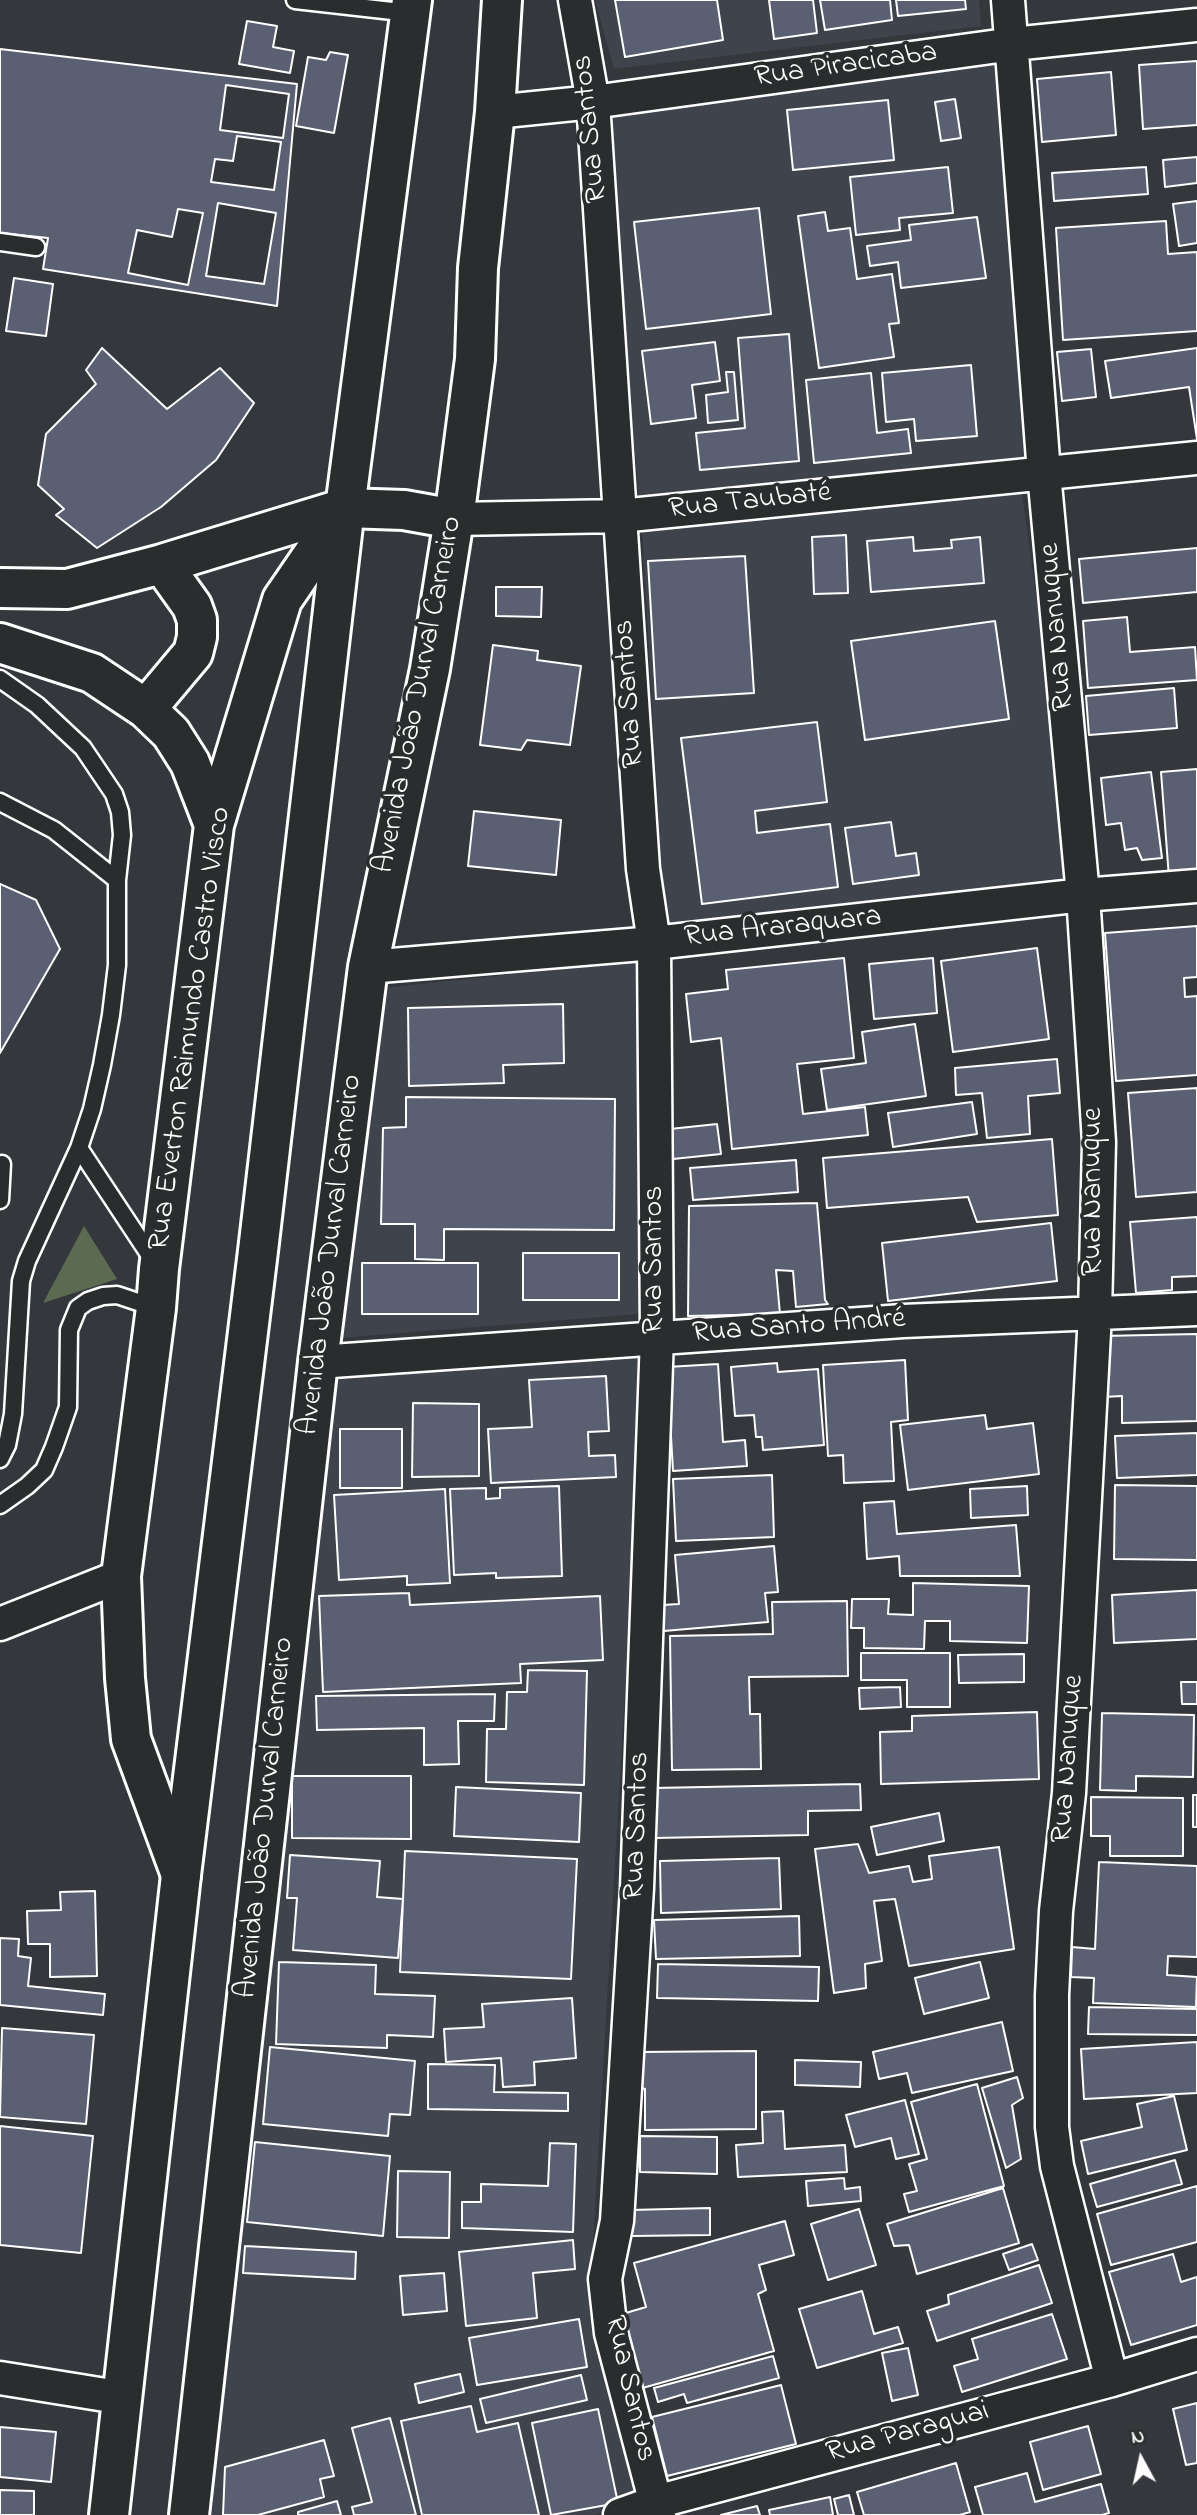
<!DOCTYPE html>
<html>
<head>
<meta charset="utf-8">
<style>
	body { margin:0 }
	#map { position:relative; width:1197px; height:2515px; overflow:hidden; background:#34373c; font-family:"Indie Flower",sans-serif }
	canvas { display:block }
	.north { position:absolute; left:1106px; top:2424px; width:70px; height:70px; -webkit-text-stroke:5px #2a2d2e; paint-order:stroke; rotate:352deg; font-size:19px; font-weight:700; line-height:28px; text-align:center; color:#fff }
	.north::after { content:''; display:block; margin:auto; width:24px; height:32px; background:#fff; clip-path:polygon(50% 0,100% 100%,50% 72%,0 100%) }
</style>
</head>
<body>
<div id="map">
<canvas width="1197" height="2515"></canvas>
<div class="north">N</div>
</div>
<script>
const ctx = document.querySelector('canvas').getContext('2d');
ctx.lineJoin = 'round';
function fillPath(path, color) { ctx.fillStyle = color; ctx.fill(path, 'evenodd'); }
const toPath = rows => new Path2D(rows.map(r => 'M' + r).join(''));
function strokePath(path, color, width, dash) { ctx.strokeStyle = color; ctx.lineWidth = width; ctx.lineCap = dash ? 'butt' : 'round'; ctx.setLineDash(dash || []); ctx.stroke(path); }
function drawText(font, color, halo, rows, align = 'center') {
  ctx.font = font + ' "Indie Flower",sans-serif'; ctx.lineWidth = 7; ctx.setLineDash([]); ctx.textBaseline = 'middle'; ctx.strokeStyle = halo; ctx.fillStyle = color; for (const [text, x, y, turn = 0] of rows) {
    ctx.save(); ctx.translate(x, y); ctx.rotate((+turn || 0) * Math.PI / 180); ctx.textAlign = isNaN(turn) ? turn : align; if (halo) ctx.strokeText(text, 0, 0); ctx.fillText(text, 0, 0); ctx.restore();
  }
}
fillPath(toPath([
	[595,0,979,0,981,26,614,69],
	[999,59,1027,462,639,499,604,109],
	[1022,493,1075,876,665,929,642,531],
	[638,961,639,1314,340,1338,383,988],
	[645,1348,589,2310,647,2497,594,2515,198,2515,332,1370]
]), '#3f434c');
fillPath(toPath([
	[84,1226,117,1279,43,1303]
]), '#5d6a52');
const building = toPath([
	[615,0,717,0,723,40,625,57,615,0],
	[769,0,813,0,817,33,774,39,769,0],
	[820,0,890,0,892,20,825,30,820,0],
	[896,0,965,0,966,9,898,16,896,0],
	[247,21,277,26,273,47,294,51,290,73,239,64,247,21],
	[0,49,297,84,277,306,43,269,48,238,0,233,0,49],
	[330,52,348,55,334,133,296,126,308,57,326,60,330,52],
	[1197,61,1197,125,1143,129,1139,65,1197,61],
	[1111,72,1116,135,1042,142,1037,79,1111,72],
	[226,85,289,94,283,138,220,130,226,85],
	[955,99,961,138,941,141,935,102,955,99],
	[888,100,894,160,793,170,787,110,888,100],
	[237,136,281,142,274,190,211,182,215,159,233,161,237,136],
	[1197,157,1197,183,1165,187,1163,160,1197,157],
	[948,167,953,213,899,218,900,230,856,235,850,177,948,167],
	[1146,167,1148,194,1054,201,1052,173,1146,167],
	[1197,201,1197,243,1179,246,1173,204,1197,201],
	[218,203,276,213,264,284,206,276,218,203],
	[759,208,771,314,646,329,634,222,759,208],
	[178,209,203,213,188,285,128,273,137,230,172,237,178,209],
	[825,212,828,231,850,228,857,279,892,274,899,323,889,324,894,357,819,368,798,216,825,212],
	[977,217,986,278,901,288,898,262,870,266,867,246,911,240,909,225,977,217],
	[1166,221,1168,254,1197,252,1197,331,1063,340,1056,228,1166,221],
	[14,278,53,284,46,336,6,331,14,278],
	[789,334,799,461,700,470,696,433,745,428,738,338,789,334],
	[715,342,720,381,692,385,696,418,651,424,642,351,715,342],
	[102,348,167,409,220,368,254,403,216,460,161,507,97,548,56,515,64,509,38,485,46,434,96,384,86,370,102,348],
	[1197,348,1197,439,1189,387,1111,398,1105,361,1197,348],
	[1091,349,1096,397,1062,401,1057,352,1091,349],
	[971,365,977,436,916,441,914,419,886,422,882,373,971,365],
	[726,372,734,372,738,420,708,423,706,395,728,392,726,372],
	[871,373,877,433,908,429,911,453,814,463,806,380,871,373],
	[846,535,848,593,814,594,812,537,846,535],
	[913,537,914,551,952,548,951,540,980,537,984,583,871,592,867,541,913,537],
	[1197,548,1197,592,1083,603,1079,559,1197,548],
	[745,556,754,693,656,699,648,561,745,556],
	[496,587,542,587,541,617,496,616,496,587],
	[1127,617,1130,652,1195,647,1197,680,1088,688,1083,621,1127,617],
	[995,621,1009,719,865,740,851,641,995,621],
	[493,645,538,651,537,660,581,666,570,745,527,740,521,750,480,745,493,645],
	[1174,688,1177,728,1089,735,1086,696,1174,688],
	[817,722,827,802,755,811,757,833,830,824,838,887,702,904,681,738,817,722],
	[1197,769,1197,875,1169,878,1161,772,1197,769],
	[1151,772,1162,858,1142,860,1137,848,1125,850,1121,823,1106,825,1101,778,1151,772],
	[474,811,561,820,556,875,468,866,474,811],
	[891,822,896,856,916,853,919,875,853,884,845,828,891,822],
	[0,884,36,900,60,949,0,1053,0,884],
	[1197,926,1197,977,1184,978,1185,997,1197,996,1197,1075,1116,1081,1105,933,1197,926],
	[1037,948,1049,1039,953,1052,941,961,1037,948],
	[844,958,854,1058,797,1064,803,1114,865,1107,868,1135,732,1149,721,1038,691,1042,686,994,728,989,726,970,844,958],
	[933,958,937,1013,874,1019,869,964,933,958],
	[563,1004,564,1063,503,1065,504,1083,409,1086,408,1008,563,1004],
	[915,1024,926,1096,827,1110,821,1069,866,1063,862,1032,915,1024],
	[1057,1059,1060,1093,1028,1096,1030,1134,987,1138,982,1093,956,1095,955,1068,1057,1059],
	[1197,1088,1197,1192,1136,1197,1128,1093,1197,1088],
	[406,1097,615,1099,614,1230,444,1229,444,1260,415,1259,415,1224,381,1224,383,1128,406,1127,406,1097],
	[972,1102,977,1134,893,1147,888,1113,972,1102],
	[717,1124,721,1154,673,1159,670,1129,717,1124],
	[1052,1139,1058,1215,977,1222,968,1197,827,1208,823,1158,1052,1139],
	[796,1160,798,1192,693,1200,690,1168,796,1160],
	[817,1203,825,1300,828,1304,796,1307,793,1271,776,1270,780,1314,688,1316,689,1206,817,1203],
	[1197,1217,1197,1276,1172,1277,1172,1290,1136,1293,1130,1222,1197,1217],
	[1051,1223,1057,1281,888,1301,882,1243,1051,1223],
	[523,1253,619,1253,619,1300,523,1300,523,1253],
	[362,1263,478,1263,478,1314,362,1314,362,1263],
	[1197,1334,1197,1421,1122,1423,1122,1396,1103,1397,1102,1336,1197,1334],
	[905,1360,908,1420,891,1422,894,1481,844,1483,843,1455,828,1456,823,1365,905,1360],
	[777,1363,778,1372,818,1369,824,1445,763,1450,762,1437,756,1437,754,1415,735,1416,731,1367,777,1363],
	[718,1364,723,1442,745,1440,747,1466,673,1471,667,1367,718,1364],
	[606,1376,609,1431,588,1432,589,1456,615,1455,616,1477,491,1483,488,1429,532,1427,529,1380,606,1376],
	[413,1403,479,1404,479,1476,412,1477,413,1403],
	[985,1415,987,1429,1033,1423,1039,1474,908,1490,900,1425,985,1415],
	[340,1429,402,1429,402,1488,340,1488,340,1429],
	[1197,1433,1197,1475,1117,1478,1115,1436,1197,1433],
	[772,1475,774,1537,676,1541,673,1479,772,1475],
	[1115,1485,1197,1486,1197,1560,1114,1559,1115,1485],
	[559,1486,562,1576,496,1578,496,1573,454,1575,450,1489,486,1488,486,1499,500,1498,500,1488,559,1486],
	[1027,1486,1028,1515,971,1518,970,1489,1027,1486],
	[445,1489,450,1583,407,1585,407,1576,339,1580,334,1495,445,1489],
	[894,1501,897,1534,1016,1525,1020,1576,900,1576,899,1556,867,1559,864,1503,894,1501],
	[774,1546,778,1592,765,1593,768,1622,664,1631,662,1605,679,1604,675,1555,774,1546],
	[913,1583,1029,1586,1027,1643,950,1641,950,1621,925,1621,924,1649,864,1648,864,1628,851,1628,852,1599,889,1599,888,1614,913,1615,913,1583],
	[1197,1590,1197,1639,1114,1643,1112,1595,1197,1590],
	[409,1593,410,1605,600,1596,603,1660,520,1664,521,1683,323,1692,319,1596,409,1593],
	[847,1601,848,1676,749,1677,750,1714,760,1714,761,1769,672,1770,670,1636,773,1634,772,1602,847,1601],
	[861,1653,950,1653,950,1707,907,1707,907,1680,861,1680,861,1653],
	[1024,1654,1024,1682,959,1683,958,1655,1024,1654],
	[528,1670,587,1671,584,1785,486,1782,487,1729,506,1729,507,1692,527,1692,528,1670],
	[1181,1682,1197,1682,1197,1704,1182,1704,1181,1682],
	[900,1687,901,1707,860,1709,859,1688,900,1687],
	[495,1694,494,1721,458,1721,459,1764,424,1765,424,1728,317,1730,316,1696,495,1694],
	[1037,1712,1039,1779,881,1784,880,1732,912,1731,912,1716,1037,1712],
	[1102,1713,1194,1715,1193,1777,1136,1776,1136,1791,1100,1790,1102,1713],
	[292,1776,411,1776,411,1839,292,1838,292,1776],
	[860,1784,861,1810,808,1811,808,1835,654,1838,653,1788,860,1784],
	[456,1787,581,1793,579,1842,454,1836,456,1787],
	[1193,1795,1197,1795,1197,1827,1193,1827,1193,1795],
	[1091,1797,1183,1798,1183,1856,1110,1856,1110,1836,1091,1836,1091,1797],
	[939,1813,944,1841,877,1855,871,1827,939,1813],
	[858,1844,869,1873,909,1866,913,1882,932,1879,929,1856,999,1847,1014,1949,909,1966,895,1899,874,1901,882,1961,865,1964,866,1988,834,1993,815,1849,858,1844],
	[405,1851,577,1859,571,1979,400,1972,405,1851],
	[290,1855,380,1861,377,1897,403,1899,398,1958,293,1950,297,1898,287,1898,290,1855],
	[779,1858,781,1909,661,1913,660,1861,779,1858],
	[1099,1862,1197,1866,1197,1957,1168,1956,1167,1975,1197,1977,1196,2007,1093,2003,1094,1978,1071,1977,1072,1947,1095,1949,1099,1862],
	[95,1891,97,1976,50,1977,50,1944,28,1944,27,1911,61,1910,60,1892,95,1891],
	[799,1916,800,1956,656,1959,654,1920,799,1916],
	[0,1938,19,1939,18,1956,31,1958,28,1986,105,1994,103,2015,0,2005,0,1938],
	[279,1962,376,1965,375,1994,435,1996,433,2037,387,2035,387,2048,276,2044,279,1962],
	[980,1962,989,1998,924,2014,915,1978,980,1962],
	[658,1964,819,1967,818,2001,657,1998,658,1964],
	[572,1998,576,2058,534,2062,535,2085,503,2087,501,2058,446,2062,444,2029,484,2027,482,2004,572,1998],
	[1089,2007,1197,2009,1197,2035,1088,2034,1089,2007],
	[1002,2022,1013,2071,912,2093,907,2073,879,2079,873,2052,1002,2022],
	[2,2028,94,2035,86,2124,0,2117,2,2028],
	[1197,2042,1197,2093,1084,2099,1081,2049,1197,2042],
	[270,2047,415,2061,410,2115,390,2114,388,2136,263,2124,270,2047],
	[756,2051,756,2129,645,2130,645,2089,639,2087,638,2052,756,2051],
	[795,2060,861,2062,860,2087,795,2085,795,2060],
	[428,2064,495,2065,494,2092,568,2093,568,2111,428,2109,428,2064],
	[1017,2077,1023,2098,1012,2105,1021,2159,1006,2168,982,2088,1017,2077],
	[977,2084,1004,2186,909,2212,904,2194,917,2191,909,2164,927,2159,911,2102,977,2084],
	[1174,2096,1187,2150,1088,2174,1081,2141,1142,2127,1137,2104,1174,2096],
	[905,2100,919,2154,896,2159,891,2138,855,2147,846,2115,905,2100],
	[783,2111,785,2149,845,2145,847,2172,738,2177,736,2145,763,2143,762,2112,783,2111],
	[0,2126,93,2136,81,2253,0,2245,0,2126],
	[640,2136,717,2137,717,2174,640,2172,640,2136],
	[255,2142,390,2156,383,2236,247,2222,255,2142],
	[550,2143,576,2144,573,2232,462,2228,462,2202,481,2202,481,2184,548,2186,550,2143],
	[1175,2160,1182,2184,1097,2207,1090,2184,1175,2160],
	[398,2171,450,2172,449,2238,397,2237,398,2171],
	[844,2178,845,2189,860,2187,861,2201,808,2206,806,2181,844,2178],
	[1197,2186,1197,2242,1111,2265,1097,2214,1197,2186],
	[1003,2188,1019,2243,917,2274,909,2245,894,2246,887,2224,1003,2188],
	[710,2208,710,2235,631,2236,630,2210,710,2208],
	[859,2209,876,2265,828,2280,811,2224,859,2209],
	[785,2221,794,2255,759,2265,766,2290,758,2294,774,2351,639,2389,619,2315,646,2307,634,2263,785,2221],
	[573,2240,575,2269,533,2273,537,2318,466,2326,459,2252,573,2240],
	[1032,2244,1038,2260,1009,2270,1003,2254,1032,2244],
	[245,2246,356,2252,355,2279,243,2273,245,2246],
	[1173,2254,1181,2282,1197,2277,1197,2325,1131,2345,1109,2272,1173,2254],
	[1039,2265,1052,2303,937,2341,927,2311,949,2304,948,2295,1039,2265],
	[444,2273,447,2311,403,2315,400,2276,444,2273],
	[862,2291,874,2334,898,2327,903,2343,817,2368,799,2309,862,2291],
	[1052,2314,1067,2359,962,2392,954,2366,978,2359,972,2339,1052,2314],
	[579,2319,587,2367,477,2385,469,2338,579,2319],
	[908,2348,918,2395,892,2401,882,2353,908,2348],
	[773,2356,779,2378,687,2403,684,2394,658,2402,654,2388,773,2356],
	[460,2374,464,2392,419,2403,415,2384,460,2374],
	[581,2375,587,2400,486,2423,480,2399,581,2375],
	[781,2385,796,2444,667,2476,652,2417,781,2385],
	[1197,2403,1197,2463,1186,2465,1173,2409,1197,2403],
	[471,2406,477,2432,518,2423,539,2515,422,2515,401,2421,471,2406],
	[598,2409,618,2503,551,2515,532,2423,598,2409],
	[390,2418,416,2515,354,2515,352,2507,372,2502,352,2428,390,2418],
	[1088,2426,1101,2474,1043,2490,1030,2442,1088,2426],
	[0,2427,56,2432,51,2482,0,2477,0,2427],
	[324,2440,334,2476,320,2479,324,2497,258,2515,223,2515,225,2467,324,2440],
	[956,2463,970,2512,960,2515,864,2515,857,2492,956,2463],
	[1027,2473,1035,2502,1101,2484,1109,2513,1102,2515,983,2515,975,2487,1027,2473],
	[0,2490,34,2491,34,2515,0,2515,0,2490],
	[849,2495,854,2515,838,2515,834,2499,849,2495],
	[830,2497,833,2515,770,2515,769,2510,830,2497],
	[337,2501,341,2515,298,2515,298,2512,337,2501],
	[757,2506,760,2515,721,2515,757,2506]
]);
fillPath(building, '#5a6072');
strokePath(building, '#fff', 2);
const service = toPath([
	[295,0,410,13],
	[0,242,36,247],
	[0,679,37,705,83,748,114,794,120,812,122,835,117,880,117,965,111,1015,102,1065,92,1109,79,1148,27,1261,21,1281,13,1414,7,1445,0,1459],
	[0,802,54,830,117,880],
	[79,1148,155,1263],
	[0,1200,2,1164],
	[0,1505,27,1486,44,1470,54,1447,68,1407,69,1330,78,1308,88,1301,103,1296,117,1295,156,1308]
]);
const minor = toPath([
	[575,0,593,102,643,869,654,943,657,1337,637,1888,617,2221,605,2279,611,2333,659,2515],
	[1008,0,1044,473,1083,895,1099,1142,1095,1314,1069,1793,1056,1911,1052,1995,1052,2127,1057,2166,1112,2380],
	[495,112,593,102,1013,44,1197,25],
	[454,519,620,516,1197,458],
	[368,967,654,943,1083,895,1197,886],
	[318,1362,903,1321,1197,1309],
	[0,1624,121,1576],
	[0,2378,124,2398],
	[620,2515,656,2502,1112,2380,1197,2354]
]);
const tertiary = toPath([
	[0,588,67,589,162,564,345,508,404,510,454,519],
	[0,643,92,673,146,709,171,733,190,763,214,825],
	[146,709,193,653,197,637,197,620,192,606,162,564],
	[181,1875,131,1739,125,1678,121,1576,156,1308,159,1269,214,825,282,600,345,508]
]);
const primary = toPath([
	[109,2515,181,1875,258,1251,345,508,412,0],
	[189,2515,318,1362,368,967,430,669,454,519,475,359,478,268,495,112,502,0]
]);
strokePath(service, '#fff', 21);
strokePath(minor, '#fff', 37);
strokePath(tertiary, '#fff', 44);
strokePath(primary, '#fff', 44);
strokePath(service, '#2a2d2e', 16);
strokePath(minor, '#2a2d2e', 32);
strokePath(tertiary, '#2a2d2e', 38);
strokePath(primary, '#2a2d2e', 38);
drawText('30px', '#fff', '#2a2d2e', [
	["Rua Piracicaba",846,67,-8],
	["Rua Santos",592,129,-96],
	["Rua Taubaté",750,503,-6],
	["Rua Nanuque",1059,627,-95],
	["Rua Santos",631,694,-94],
	["Avenida João Durval Carneiro",420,695,-79],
	["Rua Araraquara",783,929,-6],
	["Rua Everton Raimundo Castro Visco",192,1029,-82],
	["Rua Nanuque",1095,1192,-90],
	["Avenida João Durval Carneiro",332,1255,-83],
	["Rua Santos",656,1260,-90],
	["Rua Santo André",799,1328,-4],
	["Rua Nanuque",1070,1759,-86],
	["Avenida João Durval Carneiro",267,1818,-84],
	["Rua Santos",639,1826,-88],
	["Rua Santos",628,2389,77],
	["Rua Paraguai",908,2434,-15]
]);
</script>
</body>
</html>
